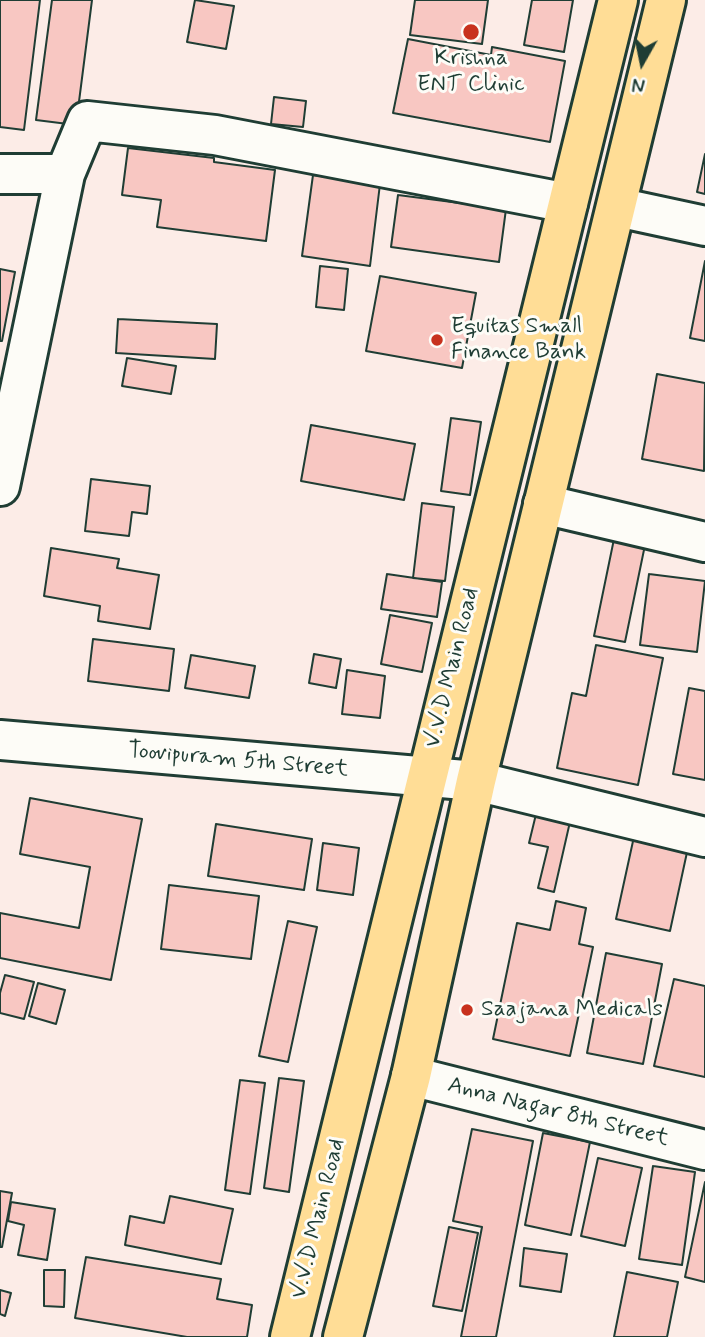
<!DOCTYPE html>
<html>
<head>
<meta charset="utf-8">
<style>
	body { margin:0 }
	#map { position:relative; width:705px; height:1337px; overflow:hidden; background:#fcece7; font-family:Mynerve,sans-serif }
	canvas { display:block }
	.north { position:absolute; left:607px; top:28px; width:70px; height:70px; -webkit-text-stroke:5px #fdfcf7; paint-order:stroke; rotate:189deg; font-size:19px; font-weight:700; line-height:28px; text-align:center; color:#1f3d34 }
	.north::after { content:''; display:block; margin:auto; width:24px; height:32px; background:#1f3d34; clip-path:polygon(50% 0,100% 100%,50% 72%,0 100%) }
</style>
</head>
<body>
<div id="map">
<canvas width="705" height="1337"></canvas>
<div class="north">N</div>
</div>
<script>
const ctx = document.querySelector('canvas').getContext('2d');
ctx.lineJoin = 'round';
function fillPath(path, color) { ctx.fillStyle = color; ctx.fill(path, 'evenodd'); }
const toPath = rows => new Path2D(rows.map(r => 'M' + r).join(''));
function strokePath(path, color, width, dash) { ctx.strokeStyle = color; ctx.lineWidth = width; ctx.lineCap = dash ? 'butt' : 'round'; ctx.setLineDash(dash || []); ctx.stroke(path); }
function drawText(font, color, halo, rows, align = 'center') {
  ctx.font = font + ' Mynerve,sans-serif'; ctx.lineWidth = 6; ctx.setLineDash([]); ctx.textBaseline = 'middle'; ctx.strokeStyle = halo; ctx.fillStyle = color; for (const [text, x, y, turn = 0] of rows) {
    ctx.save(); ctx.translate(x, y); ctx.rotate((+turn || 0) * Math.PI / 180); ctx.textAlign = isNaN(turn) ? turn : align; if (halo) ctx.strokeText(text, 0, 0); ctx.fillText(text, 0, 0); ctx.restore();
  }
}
const building = toPath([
	[0,0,40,0,24,130,0,127,0,0],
	[52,0,92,0,76,125,36,120,52,0],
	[195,0,234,6,226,49,187,42,195,0],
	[415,0,488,0,482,44,410,35,415,0],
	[532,0,573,0,564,52,524,45,532,0],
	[408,39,491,55,492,47,565,61,550,142,393,113,408,39],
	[274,97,306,101,303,127,271,124,274,97],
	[128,148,214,158,214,162,275,170,266,241,157,227,161,200,122,195,128,148],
	[705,154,705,194,697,192,705,154],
	[313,175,380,184,370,266,302,256,313,175],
	[398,195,506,209,499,262,391,247,398,195],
	[705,261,705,341,690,338,705,261],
	[320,266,348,269,344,310,316,307,320,266],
	[0,269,15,272,2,341,0,341,0,269],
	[380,276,476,293,462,368,366,351,380,276],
	[118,319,217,324,215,359,116,353,118,319],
	[127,358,176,366,171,394,122,386,127,358],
	[657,374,705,383,704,471,642,459,657,374],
	[451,418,481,422,470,495,441,491,451,418],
	[311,425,415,444,404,500,301,481,311,425],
	[91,479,150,486,147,514,132,512,129,536,85,531,91,479],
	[422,503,454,507,445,581,413,578,422,503],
	[614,539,645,545,625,642,594,636,614,539],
	[51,548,119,559,117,568,159,575,150,629,98,621,100,606,44,596,51,548],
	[387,574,442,582,437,617,381,609,387,574],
	[649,574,705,581,697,652,640,645,649,574],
	[390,615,432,623,422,672,381,664,390,615],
	[93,639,174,649,169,691,88,681,93,639],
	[596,645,663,658,638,785,557,768,572,693,586,696,596,645],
	[314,654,341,659,336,688,309,683,314,654],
	[191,655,255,666,249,698,185,688,191,655],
	[347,670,385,676,380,718,342,714,347,670],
	[689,688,705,691,705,780,673,774,689,688],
	[30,798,142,819,111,980,0,958,0,913,79,928,90,867,20,854,30,798],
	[538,806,572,813,554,892,538,888,548,847,529,843,538,806],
	[216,824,312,839,304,890,208,876,216,824],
	[635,832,689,843,670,931,616,919,635,832],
	[323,843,359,848,353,895,317,890,323,843],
	[169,885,259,896,251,959,161,949,169,885],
	[556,901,586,908,579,944,593,947,570,1056,493,1039,517,923,550,930,556,901],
	[288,921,317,927,288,1062,259,1056,288,921],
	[606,953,662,964,643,1064,587,1053,606,953],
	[5,975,34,982,24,1019,0,1013,0,993,5,975],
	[674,979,705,986,705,1077,654,1066,674,979],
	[38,983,65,990,56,1024,29,1016,38,983],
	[279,1078,304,1081,289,1192,264,1188,279,1078],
	[240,1080,265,1083,250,1194,225,1190,240,1080],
	[472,1129,533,1141,496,1337,461,1337,482,1227,453,1221,472,1129],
	[543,1133,590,1142,571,1235,525,1225,543,1133],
	[598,1158,642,1168,625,1246,581,1236,598,1158],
	[653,1166,695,1172,682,1265,639,1259,653,1166],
	[705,1182,705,1282,685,1277,705,1182],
	[0,1191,12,1193,2,1247,0,1247,0,1191],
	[170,1196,233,1209,221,1264,125,1245,130,1216,164,1223,170,1196],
	[11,1202,55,1209,47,1260,18,1255,24,1225,8,1221,11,1202],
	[449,1227,478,1233,462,1311,433,1306,449,1227],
	[524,1248,567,1254,561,1292,520,1286,524,1248],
	[86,1257,221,1279,217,1299,252,1305,247,1337,187,1337,75,1318,86,1257],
	[44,1270,65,1270,64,1307,44,1306,44,1270],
	[627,1272,678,1282,667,1337,614,1337,627,1272],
	[0,1290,11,1293,5,1316,0,1314,0,1290]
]);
fillPath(building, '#f8c7c2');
strokePath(building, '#1f3d34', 2);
const minor = toPath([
	[0,174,65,174,0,486],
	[65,174,87,121,215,135,568,203],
	[617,207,705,226],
	[543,504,705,542],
	[0,740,476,781,705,837],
	[411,1076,705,1150]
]);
const major = toPath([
	[290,1337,618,0],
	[343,1337,411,1076,476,781,666,0]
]);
strokePath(minor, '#1f3d34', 44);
strokePath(major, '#1f3d34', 44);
strokePath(minor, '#fdfcf7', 38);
strokePath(major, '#ffdd96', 38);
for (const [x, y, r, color] of [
	[471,32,9,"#c8321e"],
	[437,340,7,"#c8321e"],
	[467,1010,7,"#c8321e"]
]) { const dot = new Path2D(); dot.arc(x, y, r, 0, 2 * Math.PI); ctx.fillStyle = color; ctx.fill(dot); strokePath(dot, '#fdfcf7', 2.5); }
drawText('23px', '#1f3d34', '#fdfcf7', [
	["Krishna",471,59,"center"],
	["ENT Clinic",471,85,"center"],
	["Equitas Small",451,327],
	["Finance Bank",451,353],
	["Saajana Medicals",481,1010]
], 'left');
drawText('23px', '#1f3d34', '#fdfcf7', [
	["V.V.D Main Road",453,668,-76],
	["Toovipuram 5th Street",238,761,5],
	["Anna Nagar 8th Street",558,1113,14],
	["V.V.D Main Road",319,1219,-76]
]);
</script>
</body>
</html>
